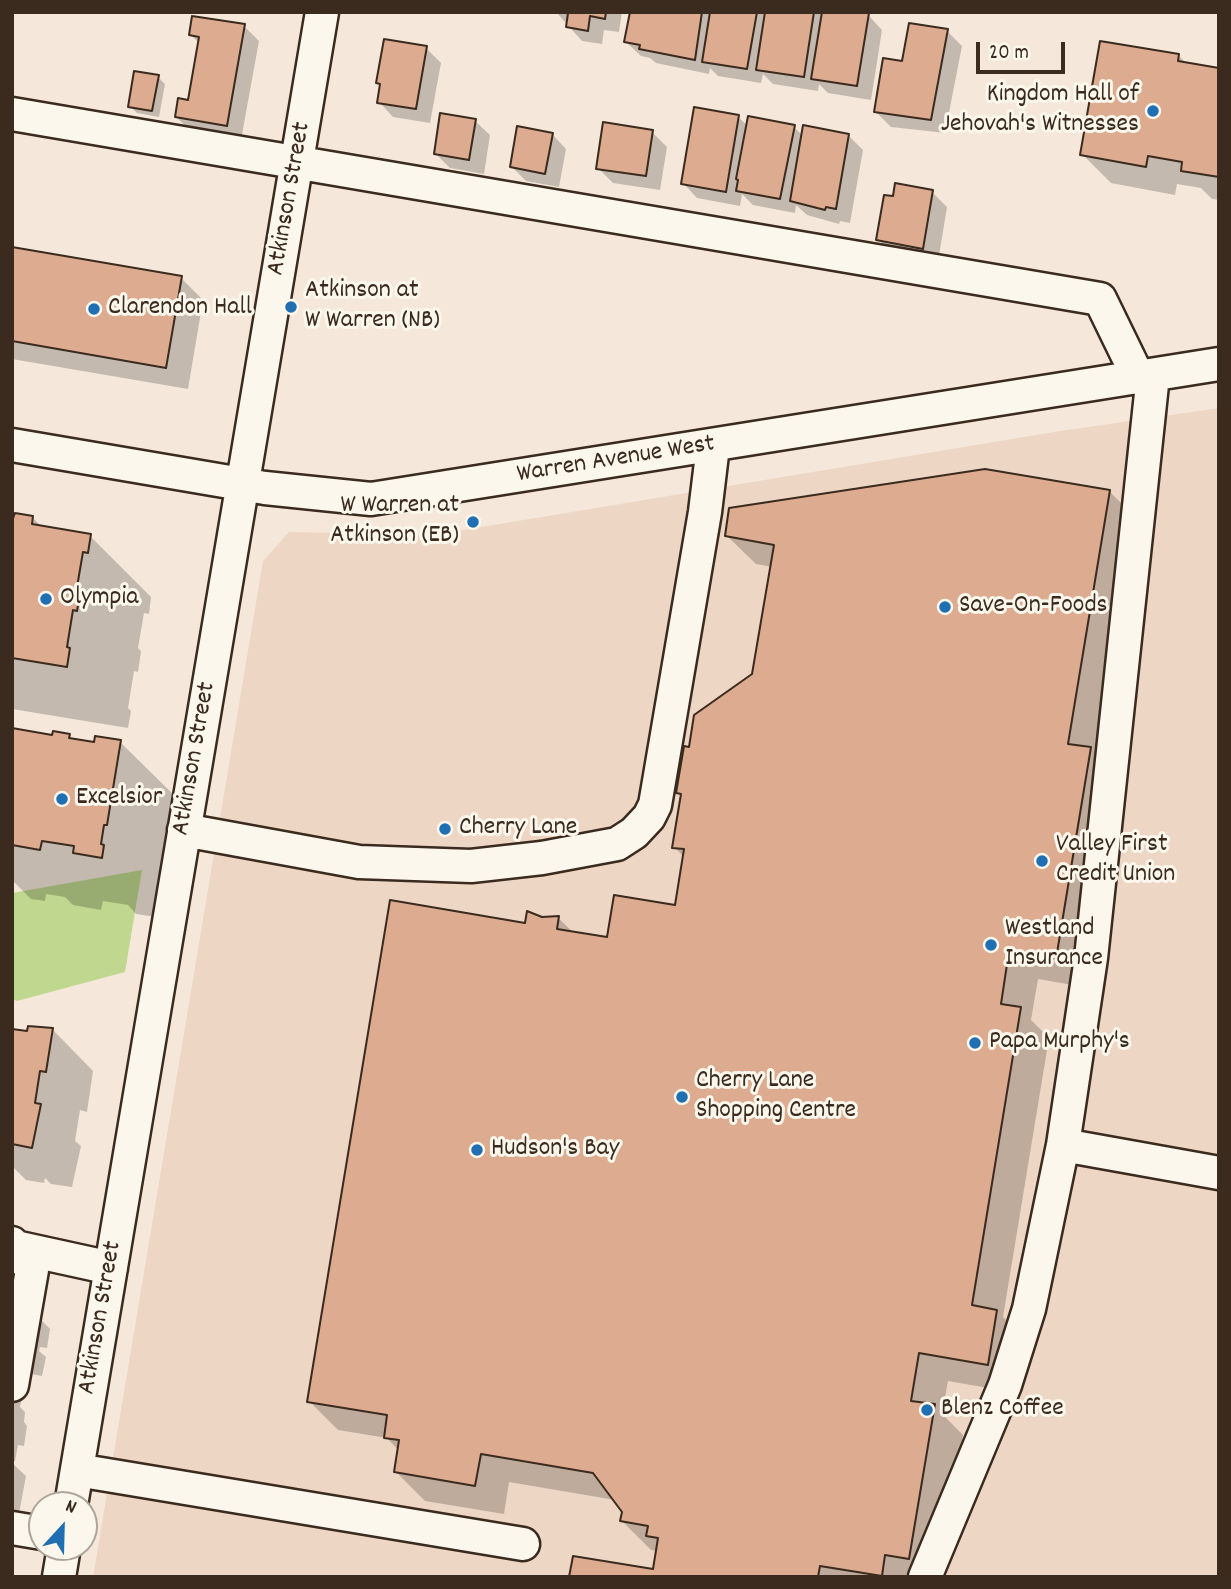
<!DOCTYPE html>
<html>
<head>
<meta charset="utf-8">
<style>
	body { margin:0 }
	#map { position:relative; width:1231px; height:1589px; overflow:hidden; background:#f5e8da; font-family:Dekko,sans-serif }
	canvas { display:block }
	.frame { position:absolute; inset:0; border:14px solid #3b2a1e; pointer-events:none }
	.north { position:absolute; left:28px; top:1491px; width:70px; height:70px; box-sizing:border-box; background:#fbf7ec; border:2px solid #aea59a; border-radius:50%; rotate:22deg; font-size:19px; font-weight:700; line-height:28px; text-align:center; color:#3b2a1e }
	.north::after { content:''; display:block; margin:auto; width:24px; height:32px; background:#1f6fb2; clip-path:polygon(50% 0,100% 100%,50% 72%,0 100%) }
	.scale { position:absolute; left:976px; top:42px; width:89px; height:32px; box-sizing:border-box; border:4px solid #3b2a1e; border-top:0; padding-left:9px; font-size:21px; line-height:24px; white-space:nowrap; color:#3b2a1e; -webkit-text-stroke:5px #fbf7ec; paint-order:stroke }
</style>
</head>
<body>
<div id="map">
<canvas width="1231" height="1589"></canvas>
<div class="frame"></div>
<div class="north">N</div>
<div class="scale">20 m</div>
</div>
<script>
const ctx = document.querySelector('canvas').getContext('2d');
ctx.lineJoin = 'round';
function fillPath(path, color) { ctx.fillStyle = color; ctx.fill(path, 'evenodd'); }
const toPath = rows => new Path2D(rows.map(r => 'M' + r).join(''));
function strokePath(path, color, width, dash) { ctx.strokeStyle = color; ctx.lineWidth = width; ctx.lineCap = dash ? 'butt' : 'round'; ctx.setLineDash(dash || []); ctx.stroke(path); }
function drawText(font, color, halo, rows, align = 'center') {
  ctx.font = font + ' Dekko,sans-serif'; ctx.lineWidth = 6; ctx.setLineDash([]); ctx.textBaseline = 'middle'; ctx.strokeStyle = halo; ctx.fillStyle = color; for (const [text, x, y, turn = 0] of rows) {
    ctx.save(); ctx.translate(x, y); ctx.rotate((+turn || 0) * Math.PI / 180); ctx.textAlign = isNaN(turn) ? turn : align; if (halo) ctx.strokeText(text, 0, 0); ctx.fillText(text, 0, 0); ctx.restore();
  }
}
fillPath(toPath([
	[1219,408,1219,1577,93,1577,263,561,289,532,433,535,1054,432]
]), '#eed6c4');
fillPath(toPath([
	[142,870,125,972,17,1001,12,999,12,893]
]), '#bfd78e');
fillPath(toPath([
	[556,12,622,12,619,32,604,30,602,44,582,41],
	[632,12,851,12,868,15,882,30,871,100,828,93,819,84,818,91,773,84,763,74,761,83,718,76,710,68,709,74,656,63,650,58,641,56,626,42],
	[244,26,259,41,241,140,191,131,176,117,189,102,200,44,191,35],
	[947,31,962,46,945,133,891,127,876,112,904,63],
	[426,48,441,63,430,123,393,117,379,102,382,86,378,82],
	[1179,56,1187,64,1219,69,1219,200,1212,199,1201,188,1177,184,1175,195,1111,183,1082,154],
	[158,77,165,84,159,117,137,113,130,106],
	[738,117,748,126,794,127,803,136,848,135,863,150,850,223,840,221,839,224,807,215,796,205,795,213,753,205,742,194,740,206,697,198,683,183],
	[475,121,490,135,484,174,450,168,436,154],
	[652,132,667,147,660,190,613,183,598,168],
	[552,134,566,149,559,187,526,181,511,166],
	[932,192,947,207,938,262,892,254,878,239,894,198],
	[12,249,181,278,203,300,188,389,12,359],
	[1109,491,1138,520,1084,987,1038,979,1031,1020,1049,1038,1003,1317,1026,1340,1017,1393,948,1381,942,1414,963,1435,939,1577,571,1577,654,1571,658,1551,651,1550,622,1521,624,1511,615,1500,509,1482,504,1514,425,1501,396,1472,399,1451,387,1438,338,1430,309,1401,526,925,542,919,558,918,574,933,609,939,676,907,685,858,674,847,682,797,678,793,690,749,754,675,772,567,756,564,727,536],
	[33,518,42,527,90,536,151,597,149,614,144,613,138,648,141,651,138,672,134,671,128,708,131,711,128,728,12,709,12,523],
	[12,730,54,737,69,736,74,741,96,744,120,742,182,803,163,918,136,914,128,905,103,901,101,910,73,905,65,897,46,894,45,901,31,899,12,880],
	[29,1028,53,1030,93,1071,87,1112,80,1110,75,1141,81,1146,72,1187,51,1184,45,1178,44,1183,26,1180,12,1166,12,1031,29,1033],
	[12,1290,50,1329,47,1348,40,1347,39,1351,46,1357,42,1376,21,1372,24,1386,20,1407,25,1412,24,1422,27,1426,24,1446,18,1445,15,1461,12,1461],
	[12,1463,26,1476,18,1519,12,1518]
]), '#0003');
const building = toPath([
	[564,12,606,12,605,19,590,16,588,31,566,27,568,13,564,12],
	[630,12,702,12,695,60,639,49,640,45,624,42,630,12],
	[710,12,757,12,747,69,702,62,710,12],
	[765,12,814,12,804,77,756,70,765,12],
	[822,12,869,13,857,86,811,79,822,12],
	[192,16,245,24,227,126,175,117,178,98,188,100,199,37,189,35,192,16],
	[909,23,948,29,931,120,874,112,883,58,902,61,909,23],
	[384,39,427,46,416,109,377,103,380,84,376,83,384,39],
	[1100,41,1179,54,1178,61,1219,68,1219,177,1181,171,1182,162,1148,156,1146,167,1080,155,1100,41],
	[134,71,159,75,152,111,128,107,134,71],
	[694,107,739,115,726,192,681,184,694,107],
	[440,113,476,119,469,160,434,154,440,113],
	[748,116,795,125,780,199,736,191,738,180,736,179,748,116],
	[603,122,653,130,646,176,596,169,603,122],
	[803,125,849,134,836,209,826,207,825,210,790,201,803,125],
	[517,126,553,133,545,174,510,167,517,126],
	[895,183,933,190,923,249,876,240,884,195,893,196,895,183],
	[12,247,182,276,166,368,12,341,12,247],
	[985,469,1110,490,1068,744,1091,747,1056,959,1009,951,1001,1004,1021,1007,972,1305,997,1310,988,1365,919,1353,911,1401,935,1404,909,1559,885,1555,882,1576,820,1566,818,1577,569,1577,573,1556,653,1569,658,1538,646,1536,648,1526,620,1521,622,1512,593,1473,481,1454,475,1486,394,1472,399,1440,384,1438,387,1415,307,1402,390,900,525,923,527,911,542,917,559,916,557,929,607,937,614,895,675,905,684,849,672,848,681,794,676,793,684,746,689,747,694,715,752,674,774,545,725,536,729,508,985,469],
	[15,513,33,516,32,524,91,534,88,553,83,552,77,587,81,588,77,611,73,610,67,647,70,648,67,667,12,658,12,521,15,513],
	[12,728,52,735,53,731,70,734,69,738,94,742,95,736,121,740,107,825,104,825,101,844,104,845,102,858,73,853,74,846,42,841,40,850,12,845,12,728],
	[28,1026,53,1028,46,1072,40,1071,35,1103,41,1104,32,1148,12,1144,12,1029,27,1031,28,1026]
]);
fillPath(building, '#ddac90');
strokePath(building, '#3b2a1e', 2);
const minor = toPath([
	[12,114,1100,299,1138,377],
	[12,445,265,488,371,499,1219,364],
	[184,830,359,862,471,866,542,858,617,844,634,833,649,817,655,805,705,512,713,446],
	[1063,1145,1219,1173],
	[12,1243,32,1270,12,1385],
	[15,1247,111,1268],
	[77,1470,523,1544],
	[71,1505,322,12],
	[12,1528,42,1533],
	[59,1577,64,1547],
	[925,1577,1005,1385,1029,1309,1063,1145,1091,958,1153,375]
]);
strokePath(minor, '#3b2a1e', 37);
strokePath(minor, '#fbf7ec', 32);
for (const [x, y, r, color] of [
	[1153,111,7,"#1f6fb2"],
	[291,307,7,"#1f6fb2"],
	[94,309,7,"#1f6fb2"],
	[473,522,7,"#1f6fb2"],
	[46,599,7,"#1f6fb2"],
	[945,607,7,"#1f6fb2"],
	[62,799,7,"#1f6fb2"],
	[445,829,7,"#1f6fb2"],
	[1042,861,7,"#1f6fb2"],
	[991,945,7,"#1f6fb2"],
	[975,1043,7,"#1f6fb2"],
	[682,1097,7,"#1f6fb2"],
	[477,1150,7,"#1f6fb2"],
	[927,1410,7,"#1f6fb2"]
]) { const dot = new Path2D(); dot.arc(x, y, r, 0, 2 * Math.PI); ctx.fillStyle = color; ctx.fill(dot); strokePath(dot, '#fbf7ec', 2.5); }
drawText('26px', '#3b2a1e', '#fbf7ec', [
	["Kingdom Hall of",1139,96,"right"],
	["Jehovah's Witnesses",1139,126,"right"],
	["Atkinson at",305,292],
	["W Warren (NB)",305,322],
	["Clarendon Hall",108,309],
	["W Warren at",459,507,"right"],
	["Atkinson (EB)",459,537,"right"],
	["Olympia",60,599],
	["Save-On-Foods",959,607],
	["Excelsior",76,799],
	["Cherry Lane",459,829],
	["Valley First",1056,846],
	["Credit Union",1056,876],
	["Westland",1005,930],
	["Insurance",1005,960],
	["Papa Murphy's",989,1043],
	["Cherry Lane",696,1082],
	["Shopping Centre",696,1112],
	["Hudson's Bay",491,1150],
	["Blenz Coffee",941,1410]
], 'left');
drawText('26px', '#3b2a1e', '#fbf7ec', [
	["Atkinson Street",291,199,-80],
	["Warren Avenue West",616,461,-9],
	["Atkinson Street",196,759,-80],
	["Atkinson Street",102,1318,-80]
]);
</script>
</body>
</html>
